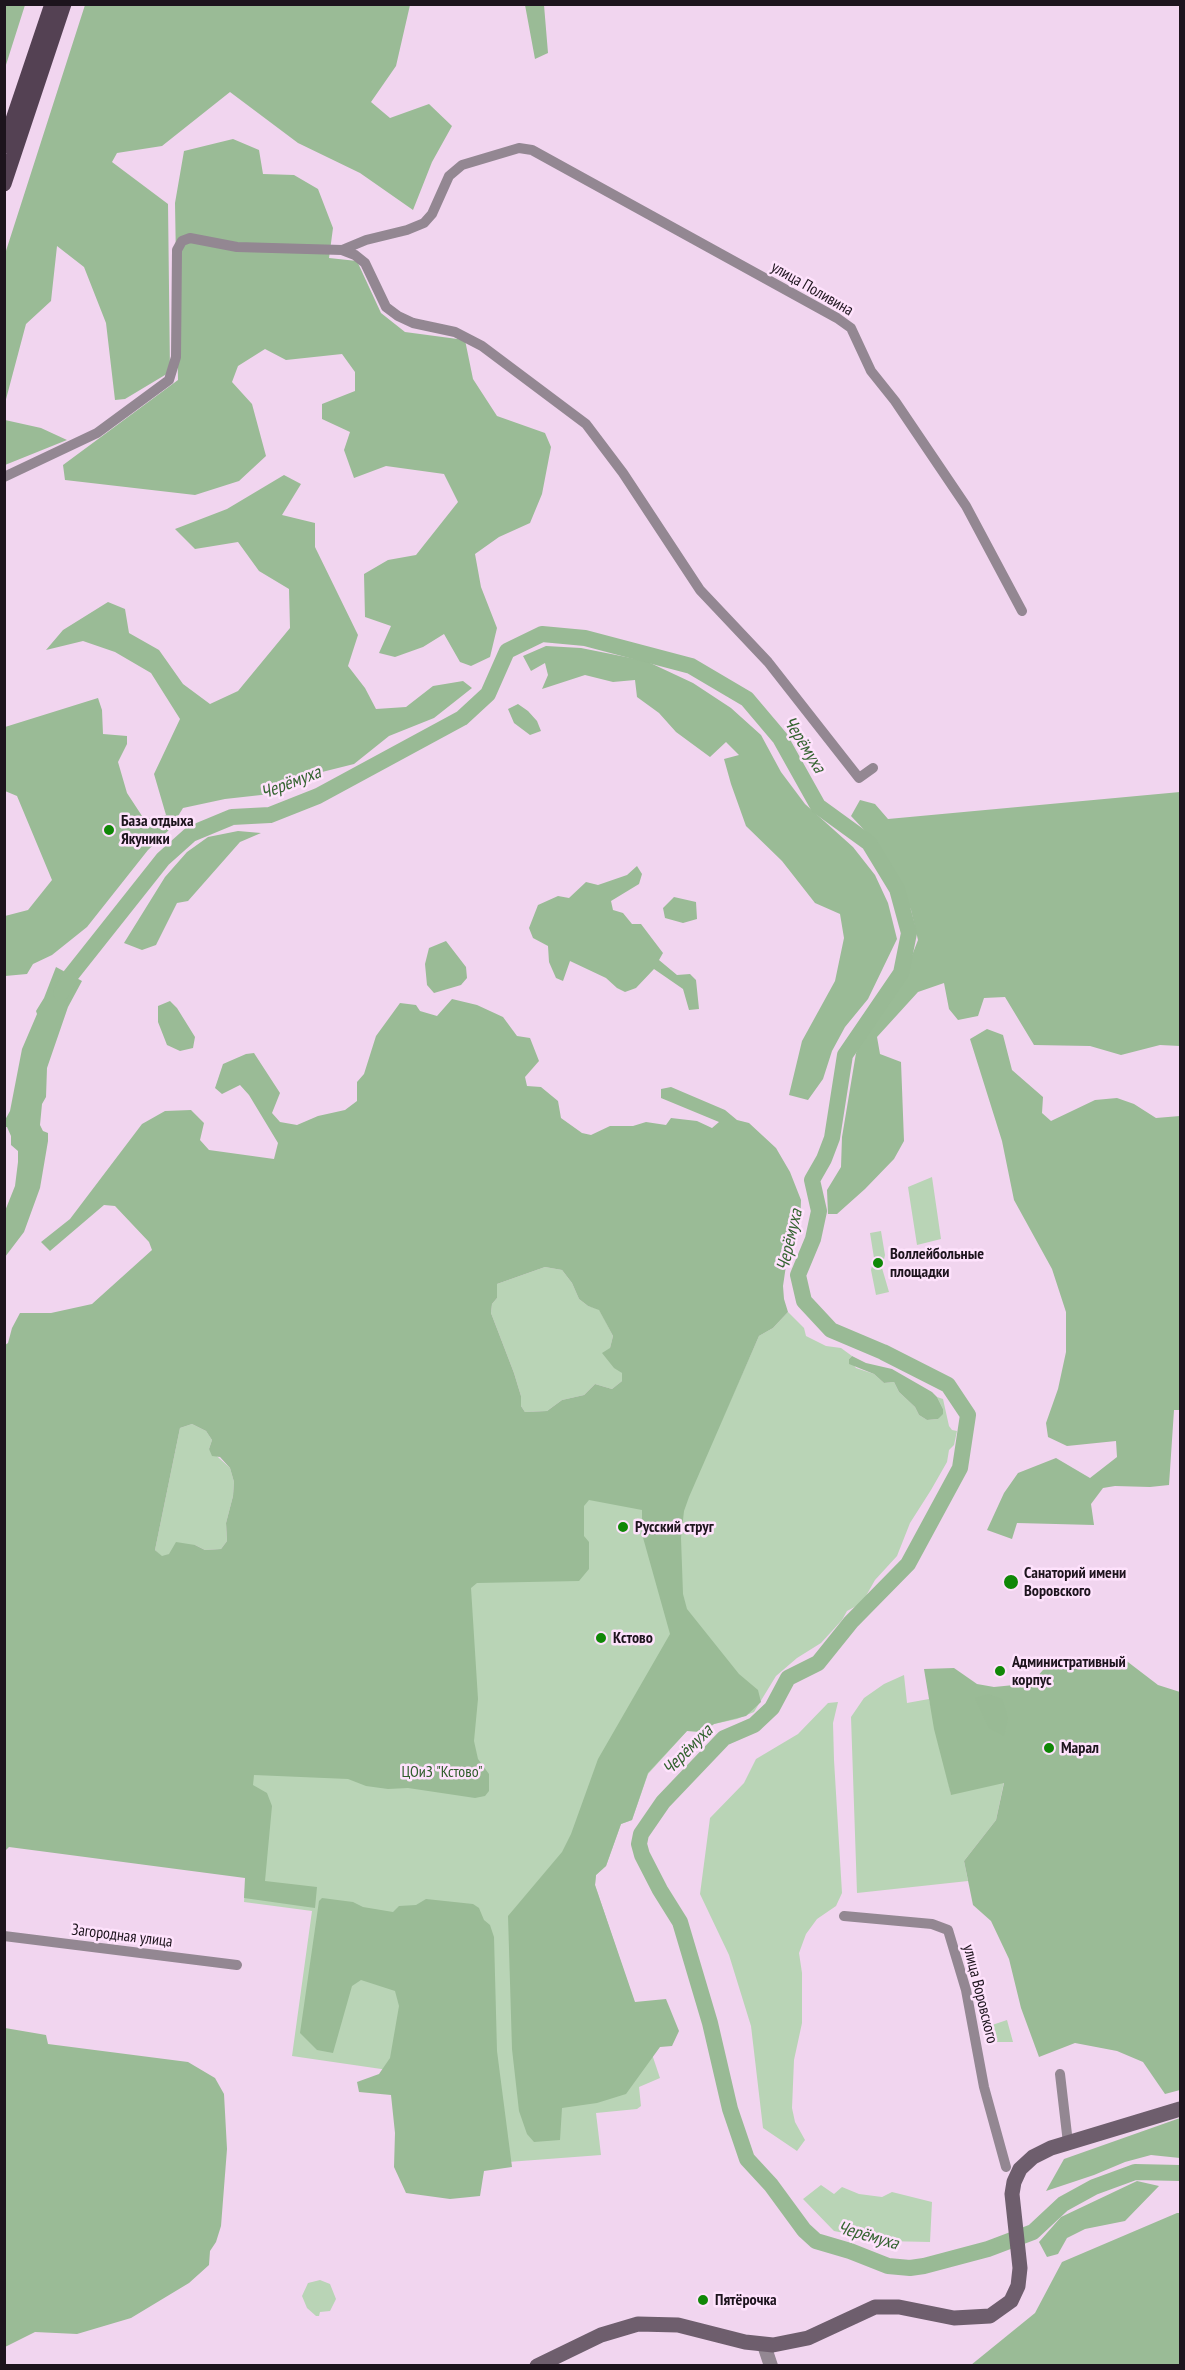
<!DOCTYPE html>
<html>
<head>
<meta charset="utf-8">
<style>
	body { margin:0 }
	#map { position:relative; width:1185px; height:2370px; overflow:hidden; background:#f1d5ef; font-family:"PT Sans Narrow",sans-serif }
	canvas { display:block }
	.frame { position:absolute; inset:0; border:6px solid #1d141d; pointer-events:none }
</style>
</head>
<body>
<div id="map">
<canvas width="1185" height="2370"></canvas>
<div class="frame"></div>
</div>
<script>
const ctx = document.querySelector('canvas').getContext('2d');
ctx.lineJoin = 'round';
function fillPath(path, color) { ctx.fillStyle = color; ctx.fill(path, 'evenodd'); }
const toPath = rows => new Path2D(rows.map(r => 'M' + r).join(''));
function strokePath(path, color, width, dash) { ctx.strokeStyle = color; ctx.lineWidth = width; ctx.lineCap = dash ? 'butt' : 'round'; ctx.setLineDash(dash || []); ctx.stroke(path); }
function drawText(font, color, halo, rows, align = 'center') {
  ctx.font = font + ' "PT Sans Narrow",sans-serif'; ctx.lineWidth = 5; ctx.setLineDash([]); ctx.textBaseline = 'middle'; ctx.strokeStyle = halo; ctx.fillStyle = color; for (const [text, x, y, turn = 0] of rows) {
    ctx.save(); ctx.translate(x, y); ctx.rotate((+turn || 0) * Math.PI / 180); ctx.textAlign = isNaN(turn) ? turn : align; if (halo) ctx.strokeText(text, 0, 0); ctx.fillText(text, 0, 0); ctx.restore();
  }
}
fillPath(toPath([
	[932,1177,941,1239,917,1245,908,1187],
	[881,1231,885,1255,882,1268,889,1292,876,1295,871,1270,874,1258,870,1233],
	[545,1267,562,1270,572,1283,579,1299,588,1306,599,1309,613,1336,610,1348,622,1373,622,1381,612,1389,595,1384,584,1395,562,1400,547,1411,525,1412,521,1406,521,1396,514,1373,491,1313,492,1304,497,1298,497,1284],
	[788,1312,804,1328,806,1336,826,1346,841,1348,852,1356,849,1359,856,1368,874,1374,884,1383,894,1382,899,1392,915,1407,919,1415,927,1420,938,1419,943,1409,937,1397,943,1399,949,1426,952,1430,957,1431,954,1445,949,1450,947,1462,931,1490,910,1523,897,1556,875,1580,862,1603,847,1611,842,1620,821,1643,797,1658,776,1676,754,1712,737,1719,714,1724,703,1732,687,1731,648,1774,632,1820,621,1824,606,1866,596,1875,595,1885,660,2078,639,2087,641,2106,637,2109,596,2113,601,2155,508,2162,498,2086,292,2056,312,1911,244,1902,246,1874,232,1744,302,1650,720,1424,759,1336,773,1328],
	[192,1424,206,1431,212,1440,209,1449,230,1468,234,1482,233,1496,226,1523,227,1541,221,1549,205,1550,195,1545,162,1557,155,1550,180,1428],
	[904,1675,907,1703,929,1699,951,1794,1004,1782,996,1820,964,1861,968,1881,857,1893,851,1717,864,1698,884,1684],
	[838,1702,833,1723,834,1760,842,1893,836,1906,817,1919,806,1934,799,1953,802,1973,802,2023,794,2060,792,2108,795,2122,805,2140,797,2151,763,2128,751,2026,729,1955,700,1894,710,1818,744,1783,756,1759,798,1734,828,1703],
	[1007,2020,1013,2042,988,2042,986,2027],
	[821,2185,834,2194,842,2187,859,2194,882,2197,892,2192,932,2202,930,2242,885,2241,834,2231,803,2199],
	[320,2280,330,2284,336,2299,330,2311,320,2312,319,2316,316,2316,307,2308,302,2296,308,2283]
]), '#b9d4b6');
fillPath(toPath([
	[5,4,25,5,5,68,4,5],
	[85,5,410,5,396,66,371,102,390,118,429,104,452,126,432,162,413,210,360,173,298,143,230,92,162,146,117,153,112,162,168,204,170,372,125,399,115,400,106,323,84,267,57,246,51,301,26,324,5,403,5,254],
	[525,5,544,5,548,53,535,59],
	[233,139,259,150,263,174,294,175,318,189,333,228,329,258,357,261,381,313,405,332,465,340,473,379,497,416,545,433,551,447,542,494,530,523,499,537,475,554,481,587,497,628,490,657,471,666,460,662,444,634,423,647,395,657,379,653,391,626,365,617,364,574,388,560,416,555,458,502,444,474,386,466,354,478,344,450,350,432,322,419,322,404,355,391,355,372,342,354,286,360,265,349,238,366,232,382,252,404,266,456,239,481,195,495,65,480,63,465,178,380,175,203,184,151],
	[5,420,41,428,67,440,5,465],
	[284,475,301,484,282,515,315,523,315,547,358,635,348,666,365,688,376,709,406,707,433,686,463,681,472,688,434,718,389,736,354,764,314,774,270,794,225,799,183,808,170,829,148,850,87,927,52,955,33,964,27,974,5,976,5,916,28,910,52,880,17,796,5,791,5,727,98,698,102,710,103,734,127,736,127,744,118,762,127,793,144,819,166,815,154,774,180,719,151,673,115,652,83,641,46,650,63,630,108,602,125,609,129,633,159,650,183,684,210,704,238,691,290,628,289,589,259,571,238,542,195,549,175,529,227,509],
	[546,646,581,648,646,661,693,683,731,708,761,735,781,772,805,804,853,847,875,875,888,903,897,939,868,999,845,1027,832,1051,823,1079,808,1100,789,1095,802,1041,835,981,844,938,840,914,815,903,782,861,746,826,731,784,724,759,739,755,726,742,710,757,676,732,659,713,637,697,635,680,613,682,585,675,542,689,548,675,545,663,531,671,523,656],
	[518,704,528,711,537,721,541,731,530,735,514,723,508,709],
	[1180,792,1180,1046,1160,1045,1121,1055,1090,1046,1034,1045,1005,997,984,998,978,1016,958,1020,949,1009,944,983,918,992,877,1037,880,1054,901,1062,904,1141,894,1159,865,1189,837,1214,828,1214,827,1190,841,1167,842,1137,856,1053,864,1035,902,981,918,940,911,910,887,862,868,834,851,816,860,800,875,804,888,819],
	[238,831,261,833,240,842,188,901,177,903,156,945,142,950,124,943,165,877,187,852,208,837],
	[637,866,642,874,639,884,611,901,613,910,623,913,632,924,641,924,663,953,659,960,677,975,690,974,696,980,699,1009,689,1010,683,989,654,969,636,988,625,992,617,988,606,978,570,961,563,981,556,978,549,962,548,946,533,938,529,928,538,905,558,896,569,898,586,882,598,885,627,875],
	[674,897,696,902,697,919,683,923,665,918,663,908],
	[446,941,466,967,467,978,461,985,434,993,427,985,425,964,429,948],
	[452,999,477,1005,503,1017,517,1036,530,1038,539,1061,525,1077,527,1086,541,1087,558,1101,561,1118,582,1133,591,1135,610,1126,633,1126,646,1122,666,1125,671,1118,697,1121,712,1128,719,1122,661,1098,661,1089,671,1087,725,1110,737,1120,749,1123,776,1148,790,1172,801,1200,800,1227,788,1252,783,1286,784,1299,788,1312,773,1328,759,1336,689,1497,684,1511,681,1538,683,1594,687,1609,739,1674,758,1690,761,1702,746,1716,714,1724,703,1732,687,1731,648,1773,632,1820,621,1824,606,1866,596,1875,595,1885,635,2002,666,1999,679,2031,672,2046,660,2047,626,2094,597,2103,562,2108,560,2140,534,2142,527,2134,519,2111,512,2049,508,1916,562,1852,571,1834,598,1759,670,1634,642,1534,642,1510,589,1500,584,1506,584,1536,589,1542,589,1569,579,1581,477,1583,471,1588,478,1699,474,1741,478,1759,489,1774,489,1791,485,1796,475,1798,408,1788,388,1789,366,1786,348,1779,254,1775,253,1785,267,1793,272,1806,265,1881,317,1887,315,1908,244,1898,245,1878,9,1847,5,1851,5,1345,8,1343,12,1328,20,1313,51,1313,92,1304,152,1250,149,1242,115,1206,104,1205,50,1251,41,1242,70,1219,142,1124,165,1111,191,1110,204,1123,200,1140,209,1150,274,1159,278,1143,249,1095,240,1085,222,1094,215,1088,223,1064,246,1054,254,1053,280,1093,272,1113,280,1122,297,1125,318,1116,345,1110,357,1101,357,1082,364,1074,376,1036,400,1003,416,1005,420,1011,437,1016],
	[545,1267,562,1270,572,1283,579,1299,588,1306,599,1310,613,1336,610,1348,602,1353,614,1368,622,1373,622,1381,612,1389,595,1384,584,1395,562,1400,547,1411,525,1412,521,1406,521,1396,514,1373,491,1313,492,1304,497,1298,497,1284],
	[192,1424,206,1431,212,1440,209,1449,212,1456,220,1457,230,1468,234,1482,233,1496,226,1523,227,1541,221,1549,205,1550,195,1545,176,1542,169,1554,162,1556,155,1550,180,1428],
	[170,1001,177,1008,195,1037,193,1048,180,1051,167,1045,158,1022,158,1006],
	[987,1029,1003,1035,1012,1070,1043,1097,1042,1113,1051,1121,1095,1100,1117,1098,1134,1104,1156,1118,1180,1116,1180,1410,1174,1410,1169,1485,1150,1487,1115,1486,1103,1488,1091,1504,1094,1525,1017,1523,1012,1539,987,1530,1004,1493,1018,1473,1056,1458,1090,1478,1117,1457,1116,1441,1067,1446,1048,1437,1046,1423,1058,1389,1066,1352,1066,1312,1052,1269,1014,1200,1002,1141,970,1039],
	[852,1356,866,1363,892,1369,932,1392,937,1397,943,1409,943,1414,938,1419,927,1420,919,1415,915,1407,899,1392,894,1382,884,1383,874,1374,849,1364,849,1359],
	[1124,1659,1158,1685,1180,1692,1180,2090,1165,2094,1143,2062,1117,2051,1075,2043,1039,2057,1021,2008,1009,1959,991,1921,973,1905,964,1861,996,1820,1004,1783,951,1795,934,1729,924,1669,954,1668,977,1684,994,1687,1014,1685,1035,1679,1051,1661],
	[322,1898,353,1902,363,1907,393,1912,399,1906,416,1905,426,1899,473,1904,479,1908,484,1920,490,1925,494,1937,497,2051,512,2167,484,2171,480,2196,450,2199,406,2193,394,2167,395,2133,391,2095,359,2092,357,2082,379,2074,390,2058,399,2006,395,1991,361,1980,352,1986,333,2053,317,2050,300,2033,319,1901],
	[5,2028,46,2035,48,2044,188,2062,215,2078,224,2094,227,2149,221,2226,216,2242,210,2251,209,2265,189,2283,131,2318,77,2334,35,2332,5,2347],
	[1180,2118,1180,2158,1151,2155,1125,2162,1094,2175,1046,2191,1064,2159],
	[1137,2181,1159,2186,1125,2221,1085,2229,1067,2238,1058,2254,1047,2257,1039,2242,1061,2217],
	[1177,2213,1180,2213,1180,2365,971,2365,1035,2313,1062,2262]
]), '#9abb96');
fillPath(toPath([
	[56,967,82,981,68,1007,47,1068,46,1097,42,1104,40,1125,43,1131,48,1133,48,1141,40,1188,24,1232,5,1257,5,1211,15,1186,18,1162,18,1151,11,1145,11,1136,7,1127,5,1127,5,1120,10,1111,22,1049,37,1014,36,1011,44,998],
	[989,1694,1002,1699,1008,1718,1004,1736,989,1728,975,1698]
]), '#99ba95');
strokePath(toPath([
	[61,993,71,975,163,859,191,834,232,817,270,815,318,796,462,718,488,694,507,651,542,634,585,638,691,666,747,699,780,738,818,806,869,843,897,889,909,933,901,973,845,1055,832,1138,824,1159,812,1180,819,1211,813,1239,798,1275,804,1301,831,1330,883,1352,948,1385,968,1415,960,1468,908,1564,851,1622,818,1663,788,1678,772,1708,754,1725,724,1738,663,1802,641,1834,639,1844,642,1855,660,1890,680,1922,710,2023,730,2109,747,2159,771,2185,804,2230,816,2241,850,2251,888,2266,910,2268,924,2266,988,2249,1033,2232,1063,2204,1094,2187,1135,2172,1180,2173]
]), '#99ba95', 16);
strokePath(toPath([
	[342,250,355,255,365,263,386,307,398,316,413,323,455,332,482,346,586,424,623,473,700,590,768,662,859,778,873,768],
	[4,477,97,433,169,380,176,357,177,250,182,241,190,238,237,247,342,250,366,240,407,230,424,223,432,214,449,176,462,165,519,148,532,150,837,318,851,328,871,371,895,401,966,506,1022,611],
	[844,1916,932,1924,948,1930,966,1990,984,2087,1006,2167],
	[4,1936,237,1965],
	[1060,2074,1068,2143]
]), '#938792', 10);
strokePath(toPath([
	[764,2345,771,2366]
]), '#938792', 14);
strokePath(toPath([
	[537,2366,601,2335,638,2324,678,2325,745,2342,773,2345,808,2338,875,2307,899,2307,954,2318,990,2316,1011,2301,1018,2286,1020,2268,1012,2194,1014,2182,1020,2169,1033,2157,1051,2148,1180,2109]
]), '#6e5e6d', 15);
strokePath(toPath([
	[4,146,52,4],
	[4,184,64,4]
]), '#544153', 15);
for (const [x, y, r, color] of [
	[109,830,6,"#108707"],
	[878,1263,6,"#108707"],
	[623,1527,6,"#108707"],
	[1011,1582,8,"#108707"],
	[601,1638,6,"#108707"],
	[1000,1671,6,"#108707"],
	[1049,1748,6,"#108707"],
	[703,2300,6,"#108707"]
]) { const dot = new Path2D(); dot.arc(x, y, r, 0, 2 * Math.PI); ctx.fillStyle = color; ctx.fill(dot); strokePath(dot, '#fee2fc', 2); }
drawText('16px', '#1d141d', '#fee2fc', [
	["улица Поливина",812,289,30],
	["Загородная улица",122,1936,7],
	["улица Воровского",980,1994,76]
]);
drawText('bold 16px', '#1d141d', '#fee2fc', [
	["База отдыха",121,821],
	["Якуники",121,839],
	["Воллейбольные",890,1254],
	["площадки",890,1272],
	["Русский струг",635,1527],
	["Санаторий имени",1024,1573],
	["Воровского",1024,1591],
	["Кстово",613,1638],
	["Административный",1012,1662],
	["корпус",1012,1680],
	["Марал",1061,1748],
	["Пятёрочка",715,2300]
], 'left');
drawText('16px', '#2f5d2b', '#fee2fc', [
	["ЦОиЗ \"Кстово\"",442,1772]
]);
drawText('italic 18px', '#346330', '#fee2fc', [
	["Черёмуха",804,745,58],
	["Черёмуха",291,783,-21],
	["Черёмуха",790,1240,-77],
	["Черёмуха",688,1750,-45],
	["Черёмуха",868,2236,16]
]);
</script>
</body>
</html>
